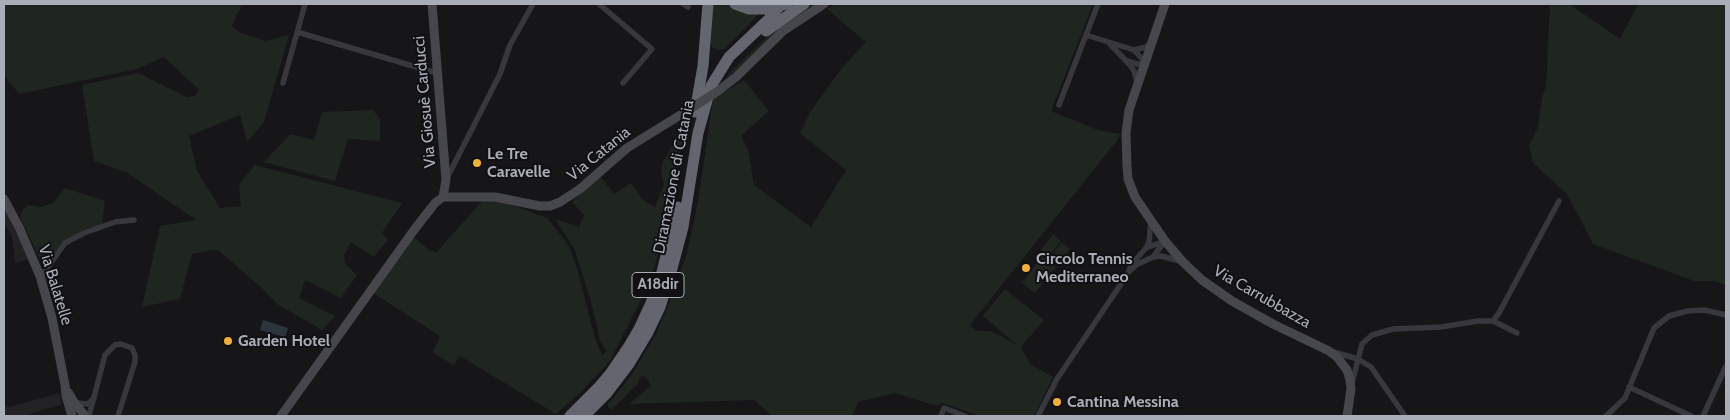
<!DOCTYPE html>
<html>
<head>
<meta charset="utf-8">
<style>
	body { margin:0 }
	#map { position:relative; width:1730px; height:420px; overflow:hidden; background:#161618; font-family:Cabin,sans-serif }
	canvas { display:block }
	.frame { position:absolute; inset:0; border:5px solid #a8adb8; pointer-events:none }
</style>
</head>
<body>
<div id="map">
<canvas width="1730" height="420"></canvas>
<div class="frame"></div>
</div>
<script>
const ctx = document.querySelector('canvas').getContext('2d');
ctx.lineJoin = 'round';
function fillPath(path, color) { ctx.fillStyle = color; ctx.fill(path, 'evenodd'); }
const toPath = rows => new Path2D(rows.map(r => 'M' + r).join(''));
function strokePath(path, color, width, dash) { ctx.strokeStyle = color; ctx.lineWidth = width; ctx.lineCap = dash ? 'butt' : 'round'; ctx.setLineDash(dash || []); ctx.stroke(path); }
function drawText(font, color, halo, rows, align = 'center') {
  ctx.font = font + ' Cabin,sans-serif'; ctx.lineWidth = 4; ctx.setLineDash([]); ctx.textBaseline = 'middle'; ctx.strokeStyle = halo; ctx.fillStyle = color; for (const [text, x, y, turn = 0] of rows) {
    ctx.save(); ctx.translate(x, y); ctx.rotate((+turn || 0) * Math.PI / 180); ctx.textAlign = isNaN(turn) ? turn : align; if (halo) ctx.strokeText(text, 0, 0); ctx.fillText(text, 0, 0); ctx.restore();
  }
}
fillPath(toPath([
	[4,205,30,259,15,263,12,236,4,224],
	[59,393,62,403,59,406,55,406,24,416,4,416,4,406,10,407]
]), '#222225');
fillPath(toPath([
	[4,4,242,4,232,26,241,33,265,41,289,35,264,122,247,142,240,115,189,136,197,171,220,208,241,206,239,184,255,165,402,203,382,233,388,240,374,257,351,242,344,255,345,264,357,275,341,298,305,280,299,298,335,316,322,330,277,304,261,287,218,250,213,250,192,254,180,299,142,307,160,226,196,220,126,172,94,161,82,85,138,73,187,97,195,96,199,90,164,57,137,69,19,94,4,75],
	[712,4,730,4,760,13,725,49,717,50,712,47,710,42],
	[811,4,818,4,785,25,724,81,731,71,772,32],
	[836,4,1093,4,1051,111,1098,130,1120,134,1119,137,1115,143,970,325,976,330,993,332,1017,345,983,316,1005,289,1044,320,1021,347,1030,364,1053,377,1034,416,981,416,942,403,937,406,895,393,858,402,852,416,772,416,754,400,629,404,651,386,648,380,642,376,638,381,638,384,611,410,607,405,630,377,655,336,667,308,686,256,698,202,713,99,744,80,769,111,741,136,748,149,754,185,811,227,846,170,800,133,810,112,842,68,866,42,827,9],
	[1550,4,1569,4,1620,39,1638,4,1726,4,1726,285,1714,281,1694,281,1593,244,1567,194,1533,163,1529,146,1538,127,1542,97,1546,87],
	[373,110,380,119,380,141,348,139,335,181,264,162,290,134,314,140,322,112],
	[689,117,677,165,658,255,647,288,610,361,580,393,556,414,460,356,454,365,433,353,440,336,373,293,413,237,429,250,437,252,483,200,501,201,547,218,564,239,570,249,578,272,595,338,599,349,603,355,606,351,600,340,591,302,575,250,555,219,579,227,584,215,572,202,600,176,614,194,631,183,643,200,655,207,664,184,661,173,663,161,669,152,677,134],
	[65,188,105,201,102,225,88,228,66,239,58,248,46,267,44,268,20,217,23,209,29,205,41,207,53,203],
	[1053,234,1061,241,1049,256,1041,250],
	[1062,242,1070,249,1058,264,1050,258],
	[1042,256,1056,267,1035,293,1022,283]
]), '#1e261f');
fillPath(toPath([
	[263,320,288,328,285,337,260,330]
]), '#2c353c');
strokePath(toPath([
	[599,4,652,49,623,83],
	[683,4,688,7],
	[1098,4,1086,35,1134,50,1146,63,1137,64,1127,61],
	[297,32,437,73],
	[1110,44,1130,65,1134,71,1137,82],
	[1134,50,1146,47,1151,42],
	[283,83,305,4],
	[1059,105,1086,35],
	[446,180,500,74,510,45,533,4],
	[1146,248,1165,241],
	[1153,257,1165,241],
	[1131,270,1136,265,1153,257,1161,256,1180,261],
	[40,276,46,270,65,243,84,233,115,222,134,220],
	[1493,321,1517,333],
	[1334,352,1358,359,1371,367,1405,416],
	[1352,383,1362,344,1372,335,1393,329,1441,327,1478,321,1493,321,1499,313,1559,201],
	[1629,387,1691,416],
	[76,403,88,404,94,398],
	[89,416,105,355,115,345,121,344,132,348,135,355,135,362,118,416],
	[941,416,944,408,965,416],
	[1038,416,1057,379,1127,275,1132,264,1146,248,1149,242,1151,221],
	[1606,416,1625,398,1654,328,1669,316,1687,311,1704,310,1726,315],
	[1703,416,1726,366]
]), '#37383d', 5.5);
strokePath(toPath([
	[432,4,446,180,443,197],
	[1165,4,1129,110,1126,133,1127,166,1128,179,1135,197,1165,241,1182,261,1202,280,1232,301,1273,324,1329,351,1337,357,1347,370,1350,380,1351,389,1347,416],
	[718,91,736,77,783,31,824,4],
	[443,197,495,197,540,206,550,206,560,202,580,189,627,148,690,109],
	[4,199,19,227,40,276,52,318,65,385,66,396,72,416],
	[68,392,74,402,85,416],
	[281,416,414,230,435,203,443,197]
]), '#45474d', 9);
strokePath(toPath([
	[735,4,749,9,766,9],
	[766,31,804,4],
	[695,112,703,66,708,4],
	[570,416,598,388,610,374,629,346,639,329,651,303,662,272,678,207],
	[584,416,607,393,629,364,647,334,660,307,671,272,683,227,698,133,711,86,729,57,770,18,781,4]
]), '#63666e', 11);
strokePath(toPath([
	[690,109,718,91]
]), '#45474d', 9);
strokePath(toPath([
	[766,9,787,4]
]), '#63666e', 11);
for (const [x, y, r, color] of [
	[477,163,5,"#f2b134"],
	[1026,268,5,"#f2b134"],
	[228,341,5,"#f2b134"],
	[1057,402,5,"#f2b134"]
]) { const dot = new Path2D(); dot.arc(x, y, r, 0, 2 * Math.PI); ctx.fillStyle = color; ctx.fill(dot); strokePath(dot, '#111113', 2); }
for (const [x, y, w] of [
	[658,285,52]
]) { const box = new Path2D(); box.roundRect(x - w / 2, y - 12.5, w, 25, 4); ctx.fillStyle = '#111113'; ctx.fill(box); strokePath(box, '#a8adb8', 1); }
drawText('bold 15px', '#a8adb8', null, [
	["A18dir",658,285]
]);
drawText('16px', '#a8adb8', '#111113', [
	["Via Giosuè Carducci",425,102,-95],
	["Via Catania",599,154,-39],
	["Diramazione di Catania",674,177,-79],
	["Via Balatelle",55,285,73],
	["Via Carrubbazza",1262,297,30]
]);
drawText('bold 16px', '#a8adb8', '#111113', [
	["Le Tre",487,154],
	["Caravelle",487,172],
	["Circolo Tennis",1036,259],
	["Mediterraneo",1036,277],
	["Garden Hotel",238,341],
	["Cantina Messina",1067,402]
], 'left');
</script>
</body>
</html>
